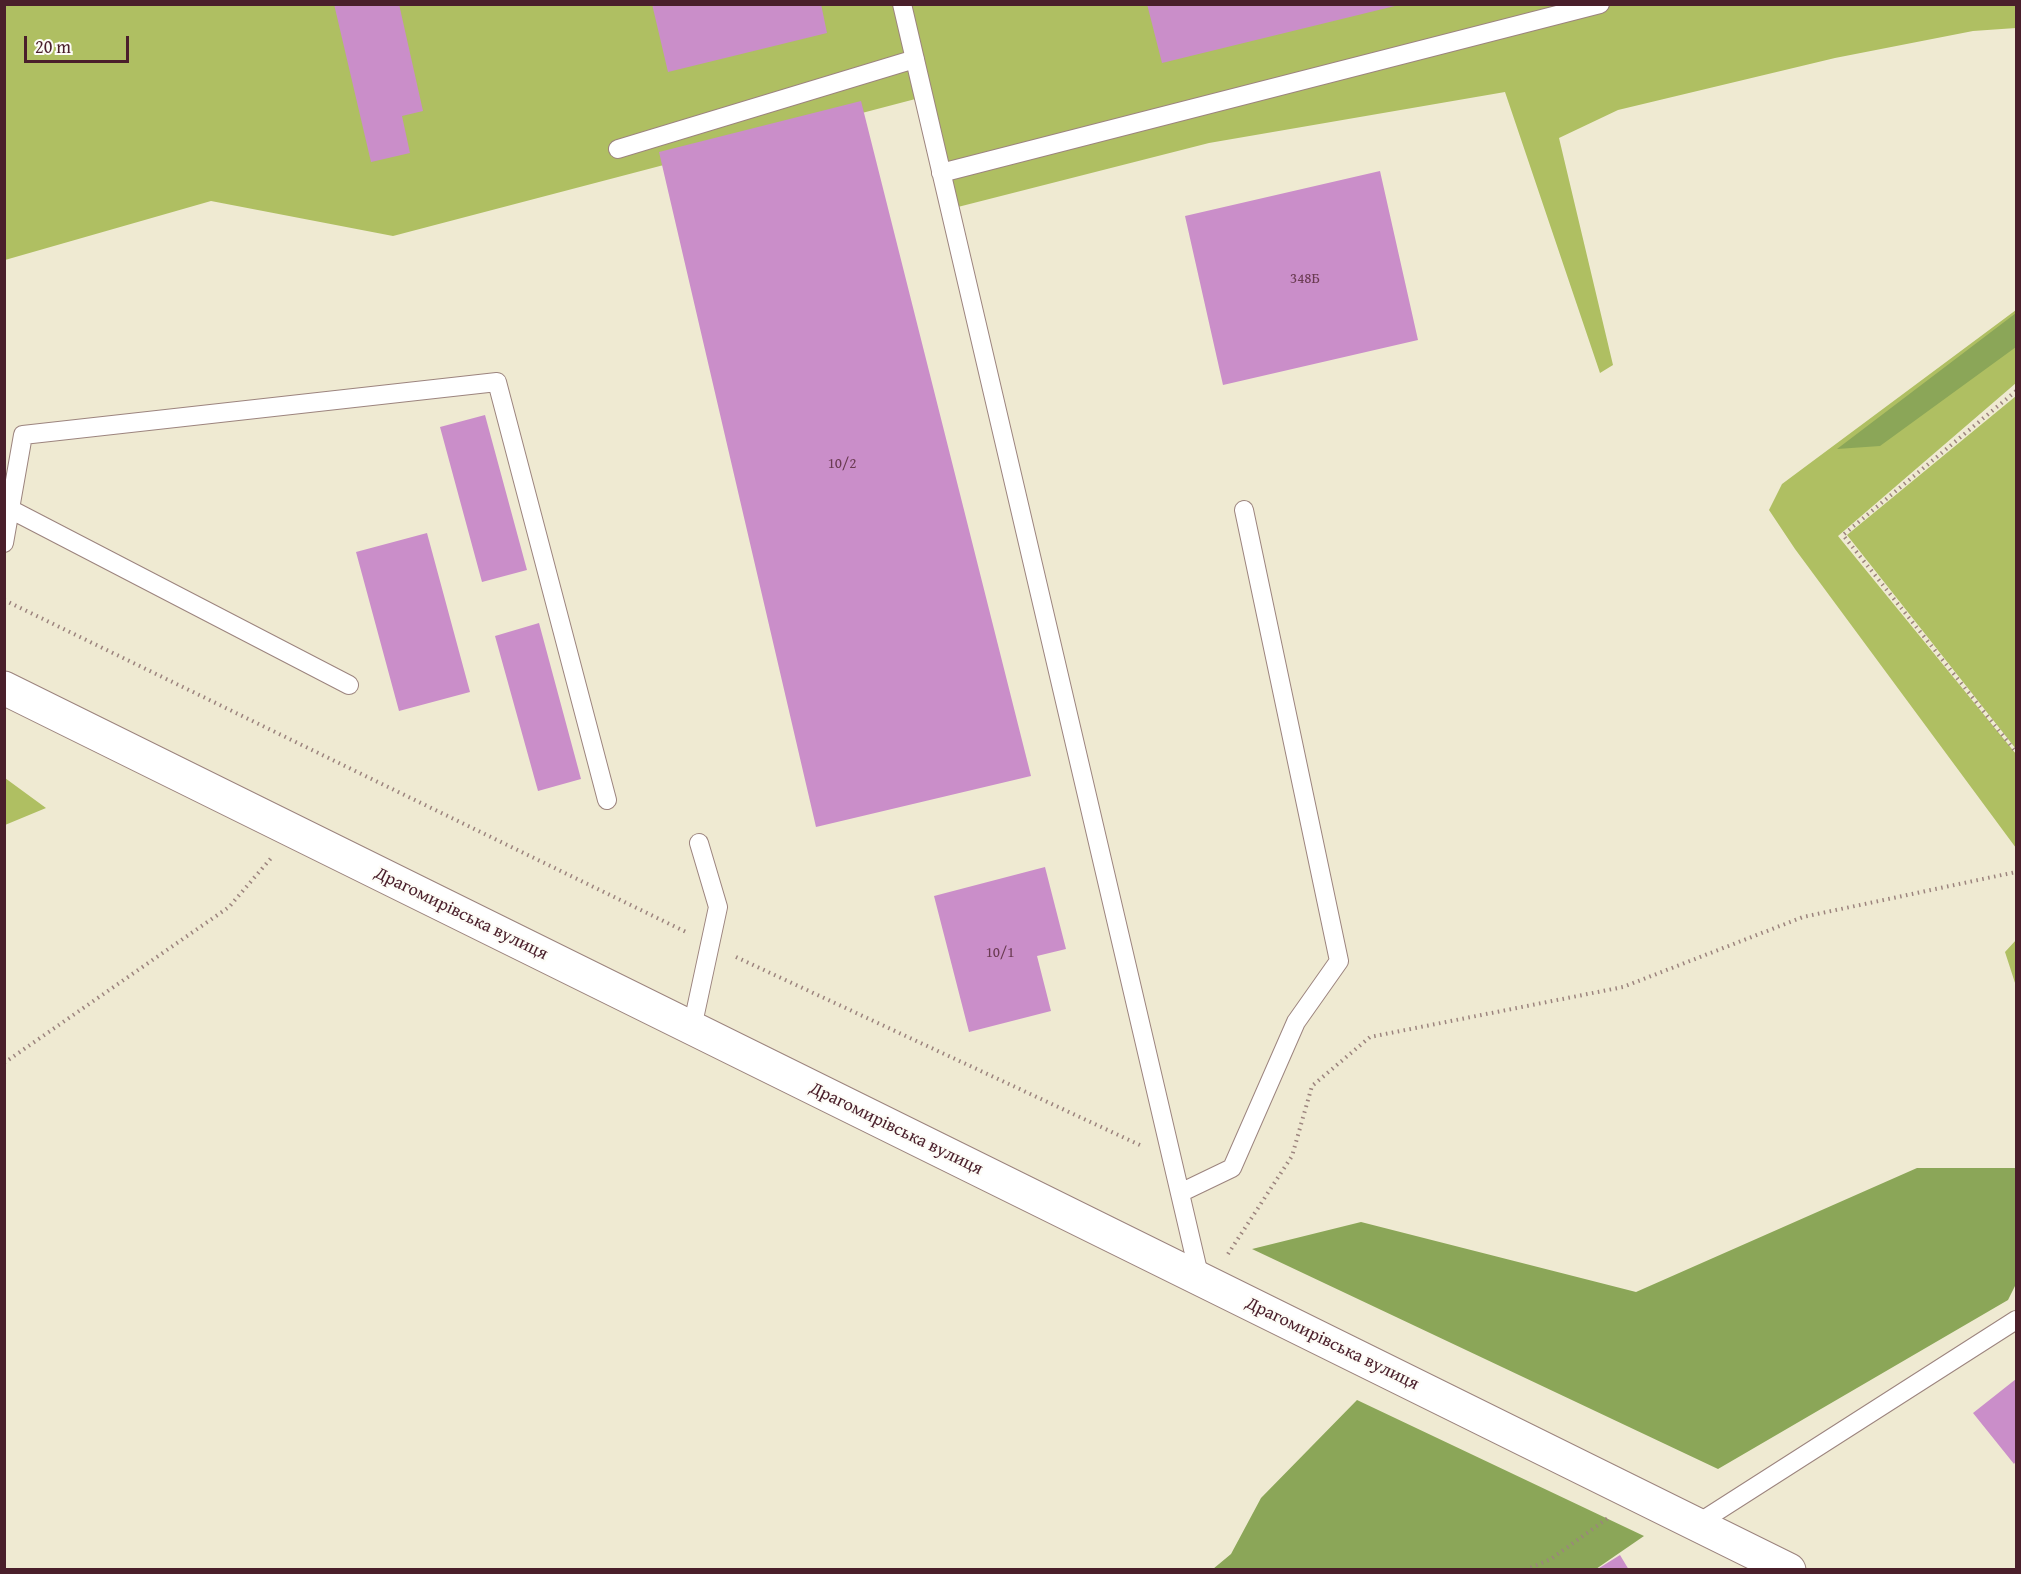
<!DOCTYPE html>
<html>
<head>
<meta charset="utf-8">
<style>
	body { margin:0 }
	#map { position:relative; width:2021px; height:1574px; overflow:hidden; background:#efead2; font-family:"Gentium Book Plus",serif }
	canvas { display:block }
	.frame { position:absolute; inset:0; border:6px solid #4a1f2b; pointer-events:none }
	.scale { position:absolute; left:24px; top:36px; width:105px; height:27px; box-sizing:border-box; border:3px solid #4a1f2b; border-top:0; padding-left:8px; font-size:18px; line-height:21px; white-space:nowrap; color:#4a1f2b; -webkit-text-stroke:4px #fdfcf7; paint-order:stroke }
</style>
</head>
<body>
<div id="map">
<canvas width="2021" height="1574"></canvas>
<div class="frame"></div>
<div class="scale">20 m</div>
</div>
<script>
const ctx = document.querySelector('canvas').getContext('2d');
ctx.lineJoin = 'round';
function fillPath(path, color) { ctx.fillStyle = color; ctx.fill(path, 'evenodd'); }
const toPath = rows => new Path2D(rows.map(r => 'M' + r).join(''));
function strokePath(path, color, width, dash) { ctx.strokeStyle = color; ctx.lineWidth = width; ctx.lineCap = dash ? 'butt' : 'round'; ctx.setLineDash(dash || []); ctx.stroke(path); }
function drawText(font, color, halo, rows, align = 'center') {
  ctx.font = font + ' "Gentium Book Plus",serif'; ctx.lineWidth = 4.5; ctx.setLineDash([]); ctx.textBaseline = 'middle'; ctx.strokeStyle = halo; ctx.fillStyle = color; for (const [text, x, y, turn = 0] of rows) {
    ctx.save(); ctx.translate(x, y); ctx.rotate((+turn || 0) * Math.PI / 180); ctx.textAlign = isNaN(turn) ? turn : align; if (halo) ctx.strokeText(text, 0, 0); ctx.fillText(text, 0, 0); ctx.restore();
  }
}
fillPath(toPath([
	[5,5,2016,5,2016,28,1973,31,1835,58,1618,110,1559,138,1613,365,1600,373,1505,92,1209,143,950,209,923,97,393,236,211,201,5,260],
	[2016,310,2016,383,1838,536,2016,754,2016,848,1795,549,1769,510,1782,484],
	[2016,396,2016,749,1847,535],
	[5,778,46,808,5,825],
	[2016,940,2016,986,2005,952]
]), '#afbf62');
fillPath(toPath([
	[2016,313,2016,347,1880,446,1837,449],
	[1917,1168,2016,1168,2016,1284,2008,1300,1718,1469,1252,1249,1361,1222,1636,1292],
	[1357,1400,1644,1536,1596,1569,1213,1569,1231,1554,1261,1498]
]), '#8ba658');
fillPath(toPath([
	[334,4,399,4,423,111,402,116,410,153,371,162],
	[652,4,821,4,827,33,668,72],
	[1147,4,1399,4,1399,5,1162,63],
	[861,101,1031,776,816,827,659,152],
	[1380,171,1418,340,1223,385,1185,216],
	[485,415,527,570,482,582,440,427],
	[427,533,470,692,399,711,356,552],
	[539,623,581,779,538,791,495,636],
	[1045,867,1066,949,1037,956,1051,1011,969,1032,934,896],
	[2016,1379,2016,1461,2014,1464,1973,1413],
	[1620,1555,1629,1570,1596,1570]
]), '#ca8ec9');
const service = toPath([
	[902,4,1200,1279],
	[618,149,915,59],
	[941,173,1600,4],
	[4,506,349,685],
	[4,543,23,435,497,382,607,800],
	[692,1028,718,907,699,843],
	[1180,1193,1232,1168,1296,1022,1339,961,1244,510],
	[1697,1524,2016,1320]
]);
const minor = toPath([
	[4,688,1789,1570]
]);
strokePath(service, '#9c847e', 20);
strokePath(minor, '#9c847e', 35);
strokePath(toPath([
	[2016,391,1843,535,2016,752],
	[4,600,686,932],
	[736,957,1142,1146],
	[4,1063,229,907,272,857],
	[1228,1254,1292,1156,1312,1086,1370,1037,1623,987,1803,917,2016,872],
	[1525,1570,1551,1559,1608,1518]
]), '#9c847e', 4, [1.5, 4.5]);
strokePath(service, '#fff', 18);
strokePath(minor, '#fff', 33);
drawText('15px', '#6a3b52', null, [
	["348Б",1305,279],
	["10/2",842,464],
	["10/1",1000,953]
]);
drawText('18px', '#4a1f2b', '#fdfcf7', [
	["Драгомирівська вулиця",461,914,26],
	["Драгомирівська вулиця",896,1129,26],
	["Драгомирівська вулиця",1332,1344,26]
]);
</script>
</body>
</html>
